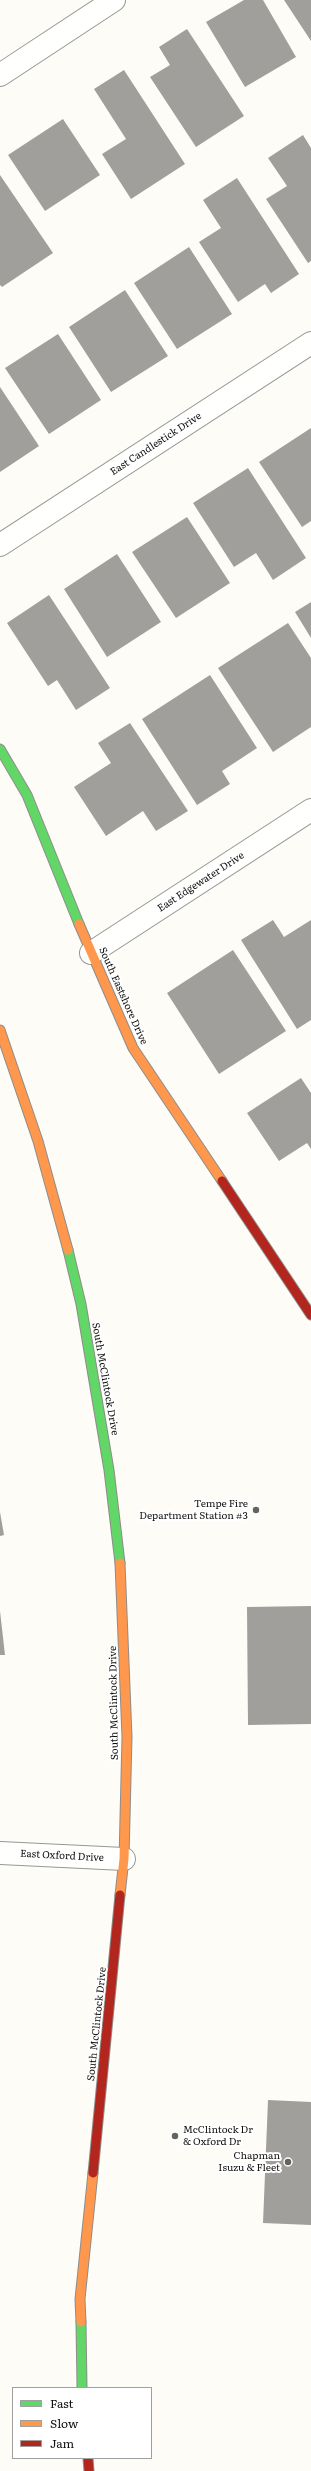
<!DOCTYPE html>
<html>
<head>
<meta charset="utf-8">
<style>
	body { margin:0 }
	#map { position:relative; width:311px; height:2471px; overflow:hidden; background:#fdfcf7; font-family:Literata,serif }
	canvas { display:block }
	.legend { position:absolute; left:12px; top:2387px; width:140px; height:72px; box-sizing:border-box; background:#fff; border:1px solid #a0a0a0; margin:0; padding:5px 7px; list-style:none; font-size:12px; color:#111 }
	.legend li { display:flex; align-items:center; gap:8px; height:20px }
	.legend b { width:20px; border:1px solid #a0a0a0 }
</style>
</head>
<body>
<div id="map">
<canvas width="311" height="2471"></canvas>
<ul class="legend">
<li><b style="height:5px;background:#63d668"></b>Fast</li>
<li><b style="height:5px;background:#ff974d"></b>Slow</li>
<li><b style="height:5px;background:#b3261e"></b>Jam</li>
</ul>
</div>
<script>
const ctx = document.querySelector('canvas').getContext('2d');
ctx.lineJoin = 'round';
function fillPath(path, color) { ctx.fillStyle = color; ctx.fill(path, 'evenodd'); }
const toPath = rows => new Path2D(rows.map(r => 'M' + r).join(''));
function strokePath(path, color, width, dash) { ctx.strokeStyle = color; ctx.lineWidth = width; ctx.lineCap = dash ? 'butt' : 'round'; ctx.setLineDash(dash || []); ctx.stroke(path); }
function drawText(font, color, halo, rows, align = 'center') {
  ctx.font = font + ' Literata,serif'; ctx.lineWidth = 4; ctx.setLineDash([]); ctx.textBaseline = 'middle'; ctx.strokeStyle = halo; ctx.fillStyle = color; for (const [text, x, y, turn = 0] of rows) {
    ctx.save(); ctx.translate(x, y); ctx.rotate((+turn || 0) * Math.PI / 180); ctx.textAlign = isNaN(turn) ? turn : align; if (halo) ctx.strokeText(text, 0, 0); ctx.fillText(text, 0, 0); ctx.restore();
  }
}
fillPath(toPath([
	[244,0,263,0,296,57,245,87,206,22],
	[284,0,311,0,311,41],
	[187,29,244,116,196,147,150,77,170,65,159,47],
	[124,70,185,164,131,199,102,154,126,139,94,89],
	[63,119,100,175,45,211,8,155],
	[303,135,311,148,311,261,308,263,266,199,287,186,268,158],
	[0,175,53,253,2,287,0,285],
	[237,178,299,274,271,293,265,284,238,302,199,242,221,228,203,200],
	[189,247,232,314,177,349,134,283],
	[125,290,168,356,111,392,69,327],
	[58,334,101,400,49,434,5,368],
	[0,387,39,446,0,472],
	[311,428,311,521,302,527,259,462],
	[248,468,306,558,273,580,256,553,234,567,193,503],
	[187,517,230,583,176,618,132,552],
	[117,554,161,622,107,657,64,589],
	[49,595,110,688,76,710,57,680,48,686,7,623],
	[311,602,311,638,295,612],
	[288,623,311,658,311,727,273,752,218,668],
	[210,675,257,748,222,771,230,784,197,805,142,719],
	[130,723,188,811,156,831,143,811,106,836,74,787,111,763,98,743],
	[273,920,284,937,311,920,311,1020,297,1029,241,940],
	[233,950,286,1031,219,1074,167,993],
	[301,1078,311,1093,311,1149,307,1143,279,1161,247,1113],
	[0,1512,4,1535,0,1536],
	[311,1606,311,1724,248,1725,247,1607],
	[0,1611,5,1655,0,1655],
	[268,2100,311,2102,311,2225,263,2223]
]), '#a19f9c');
const street = toPath([
	[0,75,114,0],
	[0,545,311,343],
	[91,953,311,810],
	[0,1853,124,1859]
]);
const fast = toPath([
	[0,749,27,795,79,924],
	[68,1250,81,1304,109,1470,120,1563],
	[81,2322,82,2388]
]);
const slow = toPath([
	[79,924,133,1048,222,1181],
	[0,1030,38,1141,68,1250],
	[120,1563,127,1737,124,1859,120,1895],
	[81,2322,80,2299,93,2173]
]);
const jam = toPath([
	[222,1181,311,1315],
	[93,2173,120,1895],
	[88,2458,89,2471]
]);
strokePath(street, '#979795', 24);
strokePath(fast, '#8e8d8b', 11);
strokePath(slow, '#8e8d8b', 11);
strokePath(jam, '#8e8d8b', 11);
strokePath(street, '#fffffe', 22);
strokePath(fast, '#63d668', 9);
strokePath(slow, '#ff974d', 9);
strokePath(jam, '#b3261e', 9);
for (const [x, y, r, color] of [
	[256,1510,4,"#646362"],
	[175,2136,4,"#646362"],
	[288,2162,4,"#646362"]
]) { const dot = new Path2D(); dot.arc(x, y, r, 0, 2 * Math.PI); ctx.fillStyle = color; ctx.fill(dot); strokePath(dot, '#fff', 1.5); }
drawText('10px', '#111', '#fff', [
	["East Candlestick Drive",156,444,-33],
	["East Edgewater Drive",201,882,-33],
	["South Eastshore Drive",123,996,66],
	["South McClintock Drive",105,1379,80],
	["South McClintock Drive",114,1703,-91],
	["East Oxford Drive",62,1856,3],
	["South McClintock Drive",97,2024,-84]
]);
drawText('10px', '#111', '#fff', [
	["Tempe Fire",248,1504],
	["Department Station #3",248,1516],
	["McClintock Dr",183,2130,"left"],
	["& Oxford Dr",183,2142,"left"],
	["Chapman",280,2156],
	["Isuzu & Fleet",280,2168]
], 'right');
</script>
</body>
</html>
